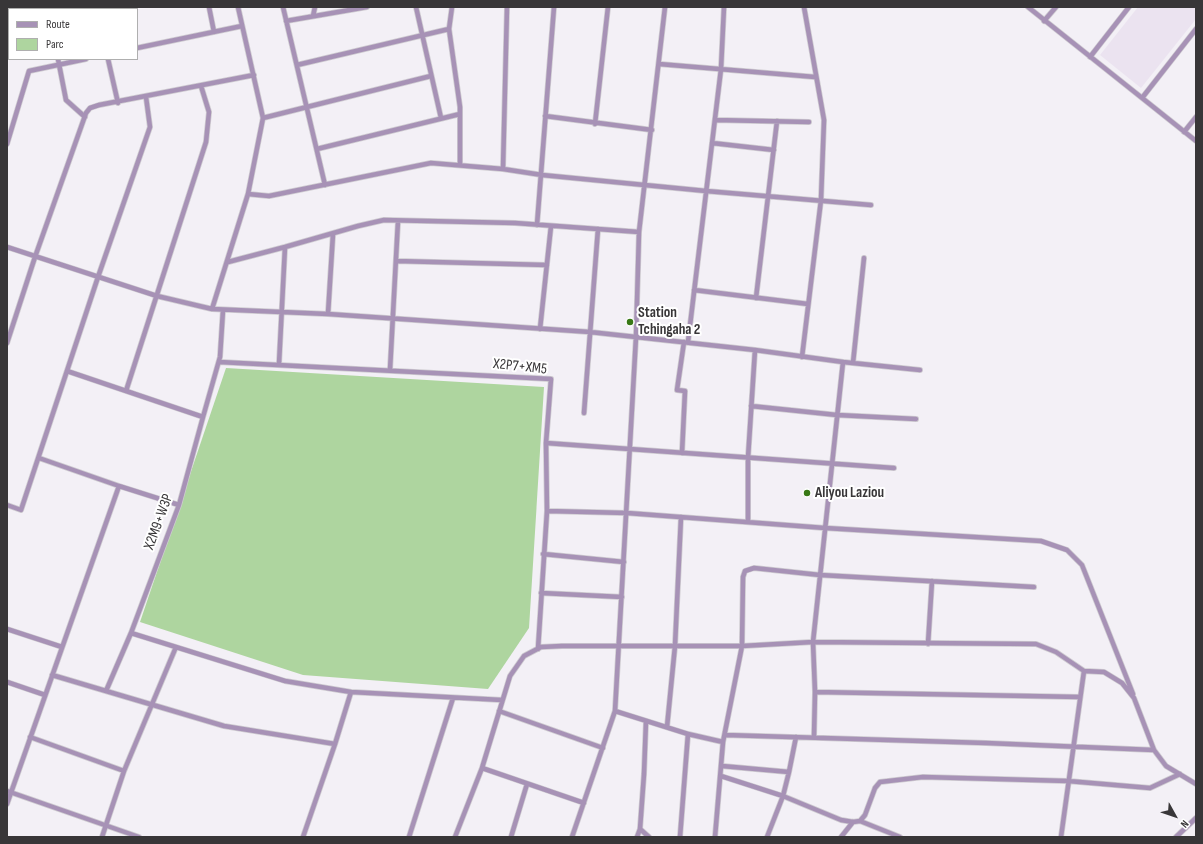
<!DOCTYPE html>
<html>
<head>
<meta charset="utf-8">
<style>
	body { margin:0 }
	#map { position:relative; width:1203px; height:844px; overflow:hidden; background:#f3f0f6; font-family:"Sofia Sans Condensed",sans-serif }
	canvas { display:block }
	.frame { position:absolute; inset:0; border:8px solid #383638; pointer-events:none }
	.legend { position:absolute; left:8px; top:8px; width:130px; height:52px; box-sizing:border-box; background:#fff; border:1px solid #afafaf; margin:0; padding:5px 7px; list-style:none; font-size:12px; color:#383638 }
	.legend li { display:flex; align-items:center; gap:8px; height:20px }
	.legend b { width:20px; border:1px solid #afafaf }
	.north { position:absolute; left:1155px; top:796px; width:40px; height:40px; -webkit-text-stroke:3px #fff; paint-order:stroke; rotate:130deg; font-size:11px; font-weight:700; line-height:16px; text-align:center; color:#383638 }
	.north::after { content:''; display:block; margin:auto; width:14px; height:18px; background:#383638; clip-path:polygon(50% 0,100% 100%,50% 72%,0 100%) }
</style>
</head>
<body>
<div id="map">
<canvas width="1203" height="844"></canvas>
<div class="frame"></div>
<ul class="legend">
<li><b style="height:5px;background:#a792b6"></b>Route</li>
<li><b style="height:11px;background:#aed59f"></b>Parc</li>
</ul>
<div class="north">N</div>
</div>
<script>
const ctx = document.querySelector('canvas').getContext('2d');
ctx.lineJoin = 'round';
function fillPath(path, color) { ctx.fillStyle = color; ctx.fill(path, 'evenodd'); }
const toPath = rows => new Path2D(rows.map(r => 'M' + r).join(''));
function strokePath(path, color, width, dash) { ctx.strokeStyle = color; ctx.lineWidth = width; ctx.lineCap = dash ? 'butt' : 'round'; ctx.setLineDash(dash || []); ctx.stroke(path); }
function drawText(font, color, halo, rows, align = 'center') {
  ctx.font = font + ' "Sofia Sans Condensed",sans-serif'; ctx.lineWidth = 4; ctx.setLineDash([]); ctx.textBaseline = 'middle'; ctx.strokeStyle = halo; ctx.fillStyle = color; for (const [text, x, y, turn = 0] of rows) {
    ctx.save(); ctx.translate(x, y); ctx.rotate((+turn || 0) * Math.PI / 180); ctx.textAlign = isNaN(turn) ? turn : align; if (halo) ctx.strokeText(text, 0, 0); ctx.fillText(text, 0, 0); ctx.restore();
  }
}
fillPath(toPath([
	[1138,7,1196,7,1196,19,1141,88,1100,55]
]), '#ebe3f0');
fillPath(toPath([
	[226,368,544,387,529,628,488,689,303,675,140,622]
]), '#aed59f');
const minor = toPath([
	[42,7,43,9],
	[96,7,97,9],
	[209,7,214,32],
	[283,7,325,185],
	[416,7,441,118],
	[452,7,449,29,460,107,460,165],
	[1028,7,1196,141],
	[46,9,55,7],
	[313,16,315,7],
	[7,17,9,17],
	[286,21,367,7],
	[1044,21,1056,7],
	[137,48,242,26],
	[1090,57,1129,7],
	[58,59,66,100,85,117],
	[108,59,118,103],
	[659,64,815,77],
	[297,65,449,29],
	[1142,98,1196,29],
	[545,116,652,130],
	[263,118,431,76],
	[715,120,809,122],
	[595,124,608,7],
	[1184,132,1196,117],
	[712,143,774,150],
	[7,144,29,71,86,59],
	[317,149,460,114],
	[503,169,507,7],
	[248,194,269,196,431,163,503,169,542,175,706,191,871,205],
	[537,225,554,7],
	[7,247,157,296,212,309,328,314,590,332,755,350,843,362,813,642,815,692,814,737],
	[396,261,547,265],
	[228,262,285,247,358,226,384,220,515,223,639,232],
	[694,290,808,304],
	[756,298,777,121],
	[212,309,248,194,263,118,238,7],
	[328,314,333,234],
	[540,329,551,226],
	[688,342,721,69,724,7],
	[7,343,35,257,86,113,90,108,99,105,254,75],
	[802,357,821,200,824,120,804,7],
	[219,362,551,379,546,443,547,511,538,649],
	[843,362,920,370],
	[853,363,864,258],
	[279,364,285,247],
	[390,370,398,221],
	[67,371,203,417,220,357,223,310],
	[126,391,206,142,209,112,201,86],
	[751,406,837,415,916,419],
	[584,413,598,229],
	[546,443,894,468],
	[682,453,685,391,677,390,684,342],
	[39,458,119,486,179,505],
	[7,505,21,510,98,277,150,127,146,97],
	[547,511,627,513,825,528,1041,541,1067,550,1082,565,1133,694],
	[748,522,748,458,755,350],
	[543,554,624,562],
	[541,593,622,597],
	[7,629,62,647],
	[131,633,179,505,203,417],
	[928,644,932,581],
	[52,675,224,726,335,744,351,692,502,700],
	[7,682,45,695],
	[106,691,131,633,285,681,351,692],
	[815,692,1080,697],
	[499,711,603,748],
	[615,711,688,734,723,742],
	[646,721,644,774,640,829,649,837],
	[667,727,675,646,681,517],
	[725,735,986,743,1154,750],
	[30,737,124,771],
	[722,766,789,772],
	[482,768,584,803],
	[721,776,783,796,841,820,853,822,860,821,865,815,875,788,880,782,923,777,1068,781,1150,788,1180,774],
	[7,791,139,837],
	[7,804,119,486],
	[860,821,900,837],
	[102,837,124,771,176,647],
	[303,837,335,744],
	[409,837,453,698],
	[455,837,482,768,510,676,524,656,541,647,562,646,742,646,813,642,1036,644,1056,652,1084,671,1104,672,1122,683,1134,698,1154,750,1166,766,1196,784],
	[511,837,527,784],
	[572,837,615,711,636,337,639,232,665,7],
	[637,837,640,829],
	[680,837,688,734],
	[715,837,723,742,742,646,743,577,745,571,754,568,820,575,1034,587],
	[767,837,783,796,789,772,796,737],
	[841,837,853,822],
	[1061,837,1084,671],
	[1176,837,1196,818]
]);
strokePath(minor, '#cecbd0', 6);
strokePath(minor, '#a792b6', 4.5);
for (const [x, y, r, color] of [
	[630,322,4,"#387815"],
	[807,493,4,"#387815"]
]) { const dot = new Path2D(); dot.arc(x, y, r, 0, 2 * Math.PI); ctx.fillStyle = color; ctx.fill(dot); strokePath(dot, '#fff', 1.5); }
drawText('bold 15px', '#383638', '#fff', [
	["Station",638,313],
	["Tchingaha 2",638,330],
	["Aliyou Laziou",815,493]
], 'left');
drawText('15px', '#383638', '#fff', [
	["X2P7+XM5",520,367,6],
	["X2M9+W3P",159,522,-70]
]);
</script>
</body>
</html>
